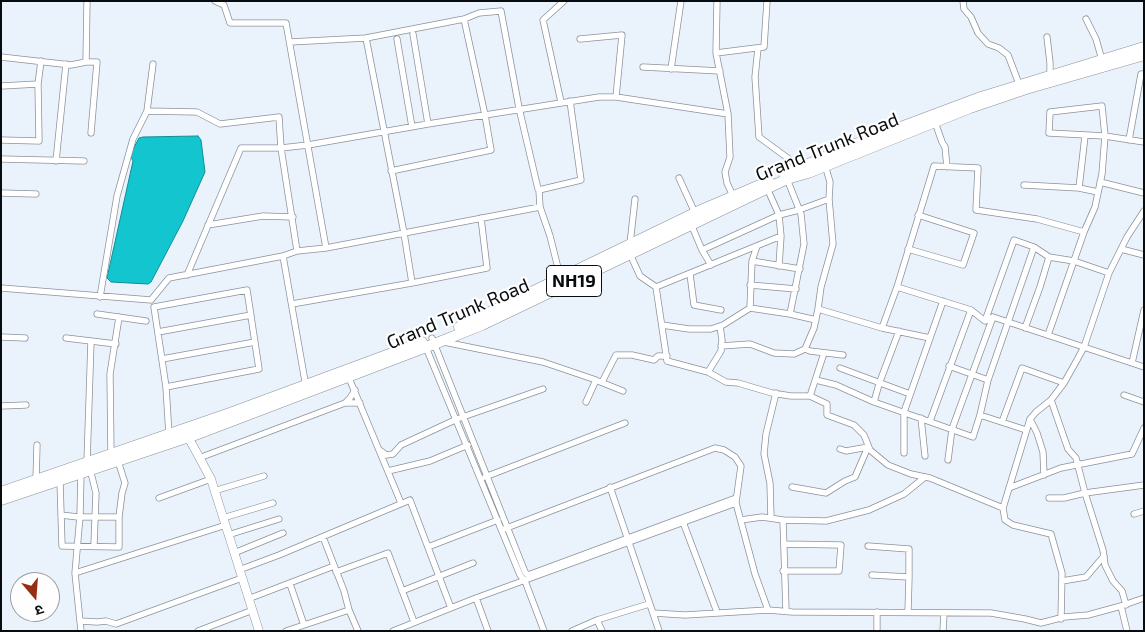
<!DOCTYPE html>
<html>
<head>
<meta charset="utf-8">
<style>
	body { margin:0 }
	#map { position:relative; width:1145px; height:632px; overflow:hidden; background:#eaf2fc; font-family:"Exo 2","Noto Sans Devanagari",sans-serif }
	canvas { display:block }
	.frame { position:absolute; inset:0; border:2px solid #090c0f; pointer-events:none }
	.north { position:absolute; left:10px; top:572px; width:50px; height:50px; box-sizing:border-box; background:#fefefe; border:1px solid #9c9d9e; border-radius:50%; rotate:162deg; font-size:14px; font-weight:700; line-height:20px; text-align:center; color:#090c0f }
	.north::after { content:''; display:block; margin:auto; width:18px; height:22px; background:#962f11; clip-path:polygon(50% 0,100% 100%,50% 72%,0 100%) }
</style>
</head>
<body>
<div id="map">
<canvas width="1145" height="632"></canvas>
<div class="frame"></div>
<div class="north">उ</div>
</div>
<script>
const ctx = document.querySelector('canvas').getContext('2d');
ctx.lineJoin = 'round';
function fillPath(path, color) { ctx.fillStyle = color; ctx.fill(path, 'evenodd'); }
const toPath = rows => new Path2D(rows.map(r => 'M' + r).join(''));
function strokePath(path, color, width, dash) { ctx.strokeStyle = color; ctx.lineWidth = width; ctx.lineCap = dash ? 'butt' : 'round'; ctx.setLineDash(dash || []); ctx.stroke(path); }
function drawText(font, color, halo, rows, align = 'center') {
  ctx.font = font + ' "Exo 2",sans-serif'; ctx.lineWidth = 4.5; ctx.setLineDash([]); ctx.textBaseline = 'middle'; ctx.strokeStyle = halo; ctx.fillStyle = color; for (const [text, x, y, turn = 0] of rows) {
    ctx.save(); ctx.translate(x, y); ctx.rotate((+turn || 0) * Math.PI / 180); ctx.textAlign = isNaN(turn) ? turn : align; if (halo) ctx.strokeText(text, 0, 0); ctx.fillText(text, 0, 0); ctx.restore();
  }
}
const water = toPath([
	[198,136,201,140,205,172,183,221,151,282,148,284,111,282,107,278,133,161,130,155,139,138,143,137,198,136]
]);
fillPath(water, '#13c5ce');
strokePath(water, '#108e95', 1);
const street = toPath([
	[87,1,86,62,97,62,91,133],
	[215,1,224,5,230,23,286,23,326,248],
	[717,1,716,53,728,114,730,157,725,172,727,183,733,196],
	[963,1,964,9,971,17,978,33,988,44,999,48,1008,55,1019,84],
	[1086,19,1096,39,1102,60],
	[413,34,428,124],
	[1047,37,1050,63,1050,75],
	[366,38,464,19,479,13,501,11,519,108,538,189],
	[397,39,412,127],
	[580,39,622,35,616,97],
	[290,42,366,38,404,233,412,283,292,304],
	[758,48,755,77,759,137,800,167],
	[716,53,764,47,767,1],
	[1,57,71,65,86,62],
	[643,67,720,71],
	[671,69,681,1],
	[38,84,41,61],
	[1,86,38,84,39,141,1,140],
	[561,102,543,20,564,1],
	[147,111,197,112,220,124,279,117,281,148,297,251],
	[935,122,942,142,945,147,947,167],
	[1129,140,1141,74,1144,74],
	[1,159,84,161],
	[56,161,66,64],
	[391,171,491,150,485,115,464,19],
	[679,178,695,213],
	[1100,182,1144,193],
	[1024,185,1079,188,1098,192],
	[1079,188,1085,136],
	[1,193,36,194],
	[540,207,550,236,561,280],
	[691,224,702,250,711,265],
	[208,225,263,216,293,217],
	[630,244,635,199],
	[908,249,963,265,974,233,918,215],
	[1121,249,1144,255],
	[702,250,779,215,799,210,829,199],
	[630,254,640,276,656,287,667,361,708,372,726,382,738,383,772,393,791,396,810,396,824,353],
	[283,256,306,387],
	[752,261,800,269],
	[779,266,781,236],
	[690,274,694,305,721,310],
	[187,275,241,148,281,148,308,145,428,124,599,97,616,97,728,114],
	[412,283,487,268,481,218],
	[750,285,796,289],
	[656,287,781,236,779,215,767,188],
	[897,287,971,310,985,321,993,317,1144,367],
	[1,288,151,300,169,278,283,256,297,251,326,248,540,207,539,190,581,180,570,101],
	[100,297,117,196,133,139,147,111,153,64],
	[750,308,790,314,804,244,801,214,787,179],
	[818,309,882,328,930,338],
	[97,314,146,321],
	[790,314,816,320],
	[985,321,1014,240,1034,247,1049,257,1074,261,1109,273],
	[662,325,689,329,711,329,723,325,750,308,752,261,757,246],
	[882,328,897,287,934,166,978,168,976,210,1037,219,1084,232],
	[1025,328,1040,287,1049,257],
	[158,332,251,315],
	[1048,335,1084,232,1095,207,1102,174,1105,136,1102,106,1050,112,1049,133,1105,136,1144,142],
	[1,337,25,338],
	[66,338,116,344],
	[432,338,525,572,528,575,736,498],
	[444,342,543,362,596,380,586,402],
	[425,345,520,575,525,581,544,631],
	[721,346,750,344,774,353,794,354,805,349,814,328,818,309,821,287,833,244,829,199,830,182,825,165],
	[805,349,810,351,843,355],
	[162,359,255,342],
	[1132,363,1144,310],
	[949,366,988,380],
	[840,368,910,394],
	[708,372,721,351,722,340,720,326],
	[349,378,401,503],
	[816,380,836,385,874,402,973,437,980,415,988,380,1034,247],
	[598,381,623,391],
	[602,382,616,355,632,355,654,360,658,356,667,356],
	[166,387,259,369,247,290,154,307,166,387,169,435],
	[355,390,350,398,345,403,360,403],
	[1124,395,1144,402],
	[810,396,827,404,827,415,854,425,864,435,870,450,888,465,911,474,930,478,1003,508],
	[1051,400,1068,449,1076,458,1085,493,1103,550,1105,565,1113,581,1122,591,1126,605],
	[874,402,879,384,899,331],
	[1,406,26,405],
	[980,415,1026,430],
	[921,418,925,456],
	[1030,419,1037,433,1043,452,1044,475],
	[930,421,971,310],
	[1002,422,1022,368,1064,383],
	[381,451,386,455,393,454,401,445,457,419,543,389],
	[904,453,904,412,943,301],
	[111,455,110,374,119,317],
	[199,458,345,403],
	[948,460,952,429,993,317],
	[87,462,91,341],
	[90,469,96,493,94,545],
	[388,471,430,461,468,445],
	[485,477,625,423],
	[36,480,37,445],
	[60,481,62,546,119,547,119,517,122,493,125,483,118,461],
	[610,487,659,631],
	[792,487,826,493,845,481,855,477,868,447,846,451,840,449],
	[1009,488,1061,468,1132,454,1144,428],
	[214,491,264,476],
	[159,498,211,479],
	[1049,498,1064,498,1085,493,1144,485],
	[1134,514,1144,511],
	[61,515,78,517,119,517],
	[223,518,273,503],
	[771,518,770,483,764,454,766,434,776,393],
	[741,520,762,517,783,520],
	[683,522,717,612],
	[504,529,715,448,724,450,735,457,741,466,736,502],
	[228,535,279,519],
	[323,537,344,591,349,610,358,631],
	[868,546,909,549,909,577],
	[428,547,498,520],
	[234,553,283,533],
	[239,570,279,555,410,500,451,608],
	[783,571,839,571,841,545,784,544],
	[336,572,388,553,414,622],
	[75,573,80,516,81,473],
	[872,575,909,577,908,612],
	[1062,581,1086,577,1104,556],
	[290,584,304,625],
	[402,591,473,563],
	[476,598,488,631],
	[248,599,334,566],
	[1121,606,1127,631],
	[786,611,783,520,826,521,869,510,904,494,925,477],
	[653,613,685,615,768,610,792,612,991,613,1025,619,1041,623,1064,617,1088,615,1121,606,1144,598],
	[1061,619,1062,573,1051,534,1013,525,1005,520,1003,508,1030,419,1036,412,1051,400,1064,383,1077,360,1084,347,1109,273,1127,237,1144,211],
	[597,620,602,631],
	[81,621,97,622,106,621,116,624,242,578],
	[81,631,75,573,226,525],
	[198,631,253,610],
	[286,631,349,610],
	[393,631,476,598,736,503,755,574,768,610],
	[572,631,597,620,649,604],
	[877,631,877,612],
	[943,631,944,613]
]);
const secondary = toPath([
	[186,433,211,479,259,631]
]);
const highway = toPath([
	[784,174,853,145,981,97,1144,47],
	[459,327,703,209,769,181],
	[1,492,230,413,422,342],
	[1,500,195,435,442,341,482,325,787,179,808,173,970,108,1026,89,1144,55]
]);
strokePath(street, '#8b929b', 7);
strokePath(secondary, '#8b929b', 9);
strokePath(highway, '#8b929b', 11);
strokePath(street, '#fff', 5.5);
strokePath(secondary, '#fff', 8);
strokePath(highway, '#fff', 10);
for (const [x, y, w] of [
	[574,281,55]
]) { const box = new Path2D(); box.roundRect(x - w / 2, y - 15.5, w, 31, 4); ctx.fillStyle = '#fefefe'; ctx.fill(box); strokePath(box, '#090c0f', 1); }
drawText('bold 18px', '#090c0f', null, [
	["NH19",574,281]
]);
drawText('19px', '#090c0f', '#fefefe', [
	["Grand Trunk Road",827,147,-22],
	["Grand Trunk Road",458,314,-23]
]);
</script>
</body>
</html>
